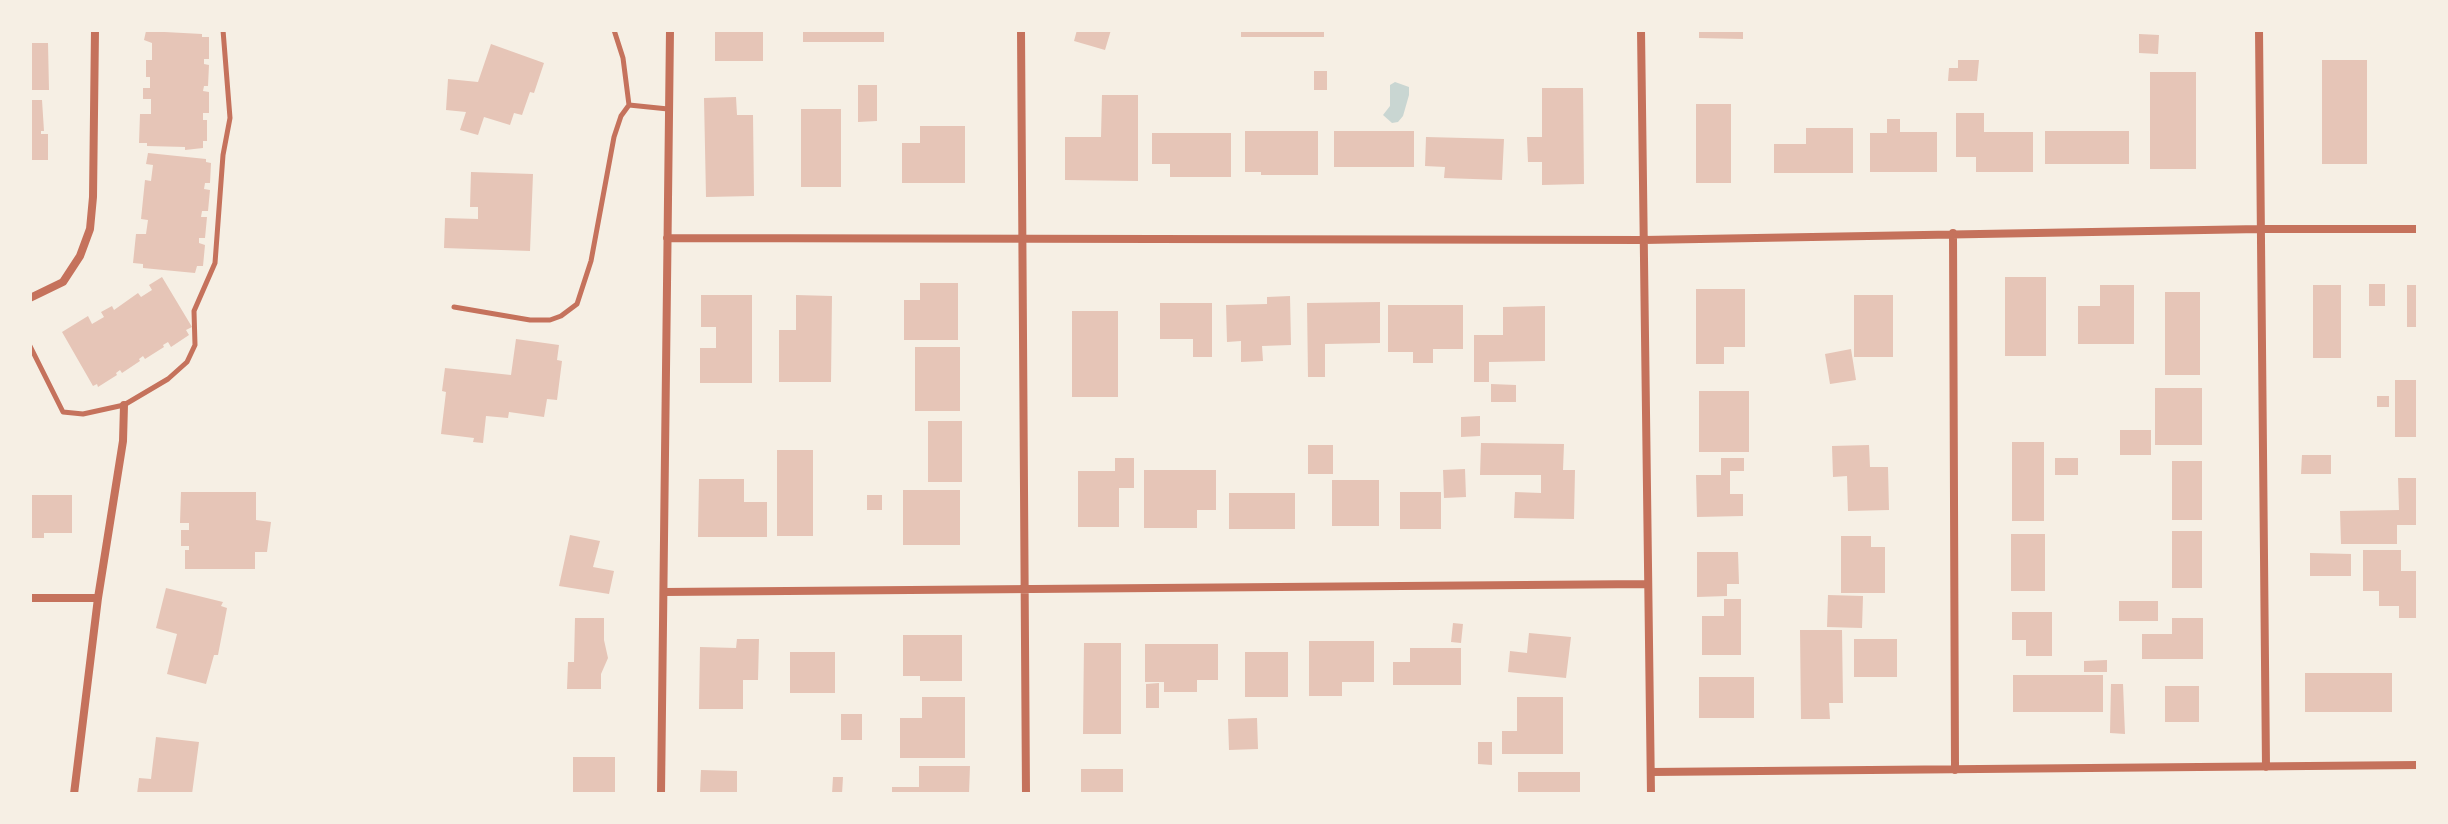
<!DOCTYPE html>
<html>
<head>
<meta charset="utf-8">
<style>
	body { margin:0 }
	#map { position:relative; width:2448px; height:824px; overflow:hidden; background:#f6efe4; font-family:Figtree,sans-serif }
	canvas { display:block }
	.frame { position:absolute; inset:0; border:32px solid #f6efe4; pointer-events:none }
</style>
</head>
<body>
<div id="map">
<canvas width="2448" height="824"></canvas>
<div class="frame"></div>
</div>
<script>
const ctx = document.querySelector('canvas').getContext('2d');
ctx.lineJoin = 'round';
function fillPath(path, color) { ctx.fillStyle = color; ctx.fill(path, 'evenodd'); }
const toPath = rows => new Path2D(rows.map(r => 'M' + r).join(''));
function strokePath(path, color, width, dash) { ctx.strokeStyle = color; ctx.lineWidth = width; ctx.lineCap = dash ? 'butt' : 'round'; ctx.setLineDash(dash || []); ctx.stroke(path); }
fillPath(toPath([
	[1395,82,1409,87,1409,95,1403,116,1398,122,1392,123,1383,115,1390,106,1390,85]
]), '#c9d6d2');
fillPath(toPath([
	[715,30,763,30,763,61,715,61],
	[803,30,884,30,884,42,803,42],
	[1077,30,1111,30,1105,50,1074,41],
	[1241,30,1324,30,1324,37,1241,37],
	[1699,30,1743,30,1743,39,1699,38],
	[146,31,202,34,202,37,209,37,209,59,204,59,204,64,209,65,208,86,204,86,203,91,209,92,209,113,203,113,203,120,207,120,207,141,203,141,203,148,185,150,185,147,147,146,147,143,139,143,140,114,151,114,151,99,143,99,143,88,150,88,150,77,146,77,146,60,152,60,152,43,144,40],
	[2139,34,2159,35,2158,54,2139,53],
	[30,43,48,43,49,90,30,90],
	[491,44,544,63,534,93,530,92,522,115,514,113,510,125,484,117,478,135,460,130,466,112,446,110,448,79,478,82],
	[1958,60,1979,60,1977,81,1948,81,1949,68,1958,68],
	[2322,60,2367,60,2367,164,2322,164],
	[1314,71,1327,71,1327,90,1314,90],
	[2150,72,2196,72,2196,169,2150,169],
	[858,85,877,85,877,121,858,122],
	[1542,88,1583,88,1584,184,1542,185,1542,162,1528,162,1527,137,1542,137],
	[1102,95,1138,95,1138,181,1065,180,1065,137,1101,137],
	[736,97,737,115,753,115,754,196,706,197,704,98],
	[30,100,42,100,44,131,41,131,41,134,48,134,48,160,30,160],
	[1696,104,1731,104,1731,183,1696,183],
	[801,109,841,109,841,187,801,187],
	[1956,113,1984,113,1984,132,2033,132,2033,172,1976,172,1976,157,1956,157],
	[1887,119,1900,119,1900,132,1937,132,1937,172,1870,172,1870,133,1887,133],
	[920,126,965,126,965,183,902,183,902,143,920,143],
	[1806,128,1853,128,1853,173,1774,173,1774,144,1806,144],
	[1245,131,1318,131,1318,175,1261,175,1261,172,1245,172],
	[1334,131,1414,131,1414,167,1334,167],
	[2045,131,2129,131,2129,164,2045,164],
	[1152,133,1231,133,1231,177,1170,177,1170,164,1152,164],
	[1426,137,1504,139,1502,180,1444,178,1445,167,1425,166],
	[148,153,206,159,206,162,211,163,210,183,205,183,204,189,210,190,208,211,202,211,201,217,207,217,205,238,199,238,199,243,205,245,203,266,197,266,195,273,143,268,143,264,133,263,136,234,146,234,148,220,141,219,145,180,151,181,153,165,146,164],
	[471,172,533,174,530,251,444,248,445,218,478,219,478,207,470,207],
	[162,277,192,327,186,330,189,335,171,347,168,342,163,345,164,347,145,359,143,356,139,359,140,361,122,373,120,370,116,373,117,375,98,387,97,384,93,386,62,332,88,316,92,324,104,317,101,312,112,306,114,310,138,293,141,297,152,290,149,285],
	[2005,277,2046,277,2046,356,2005,356],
	[920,283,958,283,958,340,904,340,904,300,920,300],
	[2369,284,2385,284,2385,306,2369,306],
	[2100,285,2134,285,2134,344,2078,344,2078,306,2100,306],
	[2313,285,2341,285,2341,358,2313,358],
	[2407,285,2418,285,2418,327,2407,327],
	[1696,289,1745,289,1745,347,1724,347,1724,364,1696,364],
	[2165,292,2200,292,2200,375,2165,375],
	[701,295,752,295,752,383,700,383,700,348,716,348,716,327,701,327],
	[796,295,832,296,831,382,779,382,779,330,796,330],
	[1854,295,1893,295,1893,357,1854,357],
	[1290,296,1291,345,1262,346,1263,361,1241,362,1241,341,1227,342,1226,305,1267,304,1267,297],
	[1380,302,1380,343,1325,344,1325,377,1308,377,1307,303],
	[1160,303,1212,303,1212,357,1193,357,1193,339,1160,339],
	[1388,305,1463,305,1463,349,1433,349,1433,363,1413,363,1413,352,1388,352],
	[1545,306,1545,361,1489,362,1489,382,1474,382,1474,335,1503,335,1503,307],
	[1072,311,1118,311,1118,397,1072,397],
	[516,339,559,345,557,360,562,361,557,400,547,399,544,417,509,412,508,418,486,416,483,443,473,442,474,438,441,434,446,392,442,391,445,368,511,375],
	[915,347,960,347,960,411,915,411],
	[1851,349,1856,380,1830,384,1825,354],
	[2395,380,2418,380,2418,437,2395,437],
	[1491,384,1516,385,1516,402,1491,402],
	[2155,388,2202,388,2202,445,2155,445],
	[1699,391,1749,391,1749,452,1699,452],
	[2377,396,2389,396,2389,407,2377,407],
	[1480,416,1480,436,1461,437,1461,417],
	[928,421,962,421,962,482,928,482],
	[2120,430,2151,430,2151,455,2120,455],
	[2012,442,2044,442,2044,521,2012,521],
	[1481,443,1564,444,1563,470,1575,470,1574,519,1514,518,1515,492,1541,493,1541,475,1480,475],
	[1308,445,1333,445,1333,474,1308,474],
	[1869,445,1870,467,1888,467,1889,510,1848,511,1847,476,1833,477,1832,446],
	[777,450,813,450,813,536,777,536],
	[2302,455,2331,455,2331,474,2301,474],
	[1115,458,1134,458,1134,488,1119,488,1119,527,1078,527,1078,471,1115,471],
	[1721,458,1744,458,1744,471,1730,471,1730,494,1743,494,1743,516,1697,517,1696,475,1721,475],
	[2055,458,2078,458,2078,475,2055,475],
	[2172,461,2202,461,2202,520,2172,520],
	[1465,469,1466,497,1444,498,1443,470],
	[1144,470,1216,470,1216,510,1197,510,1197,528,1144,528],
	[2398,478,2418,478,2418,525,2397,525,2397,544,2341,544,2340,511,2399,510],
	[699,479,744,479,744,502,767,502,767,537,698,537],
	[1332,480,1379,480,1379,526,1332,526],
	[903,490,960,490,960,545,903,545],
	[181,492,256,492,256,520,271,522,267,552,255,552,255,569,185,569,185,550,189,550,189,546,181,546,181,530,189,530,189,523,180,523],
	[1400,492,1441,492,1441,529,1400,529],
	[1229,493,1295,493,1295,529,1229,529],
	[30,495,72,495,72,533,44,533,44,538,30,538],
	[867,495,882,495,882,510,867,510],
	[2172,531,2202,531,2202,588,2172,588],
	[2011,534,2045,534,2045,591,2011,591],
	[570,535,600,541,593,567,614,571,609,594,559,586],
	[1841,536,1871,536,1871,547,1885,547,1885,593,1841,593],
	[2363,550,2401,550,2401,571,2418,571,2418,618,2399,618,2399,606,2379,606,2379,591,2363,591],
	[1697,552,1738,552,1739,584,1727,584,1727,596,1697,597],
	[2310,553,2351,554,2351,576,2310,576],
	[166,588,223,602,221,606,227,608,218,655,214,655,206,684,167,674,177,634,156,628],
	[1828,595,1863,596,1862,628,1827,627],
	[1724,599,1741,599,1741,655,1702,655,1702,616,1724,616],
	[2119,601,2158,601,2158,621,2119,621],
	[2012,612,2052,612,2052,656,2026,656,2026,640,2012,640],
	[575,618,604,618,604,640,608,658,601,674,601,689,567,689,568,662,574,662],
	[2172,618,2203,618,2203,659,2142,659,2142,634,2172,634],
	[1453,623,1463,624,1461,643,1451,642],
	[1800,630,1842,630,1843,703,1829,703,1830,719,1801,719],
	[1529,633,1571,637,1566,678,1508,672,1510,651,1527,653],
	[903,635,962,635,962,681,920,681,920,676,903,676],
	[737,639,759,639,758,680,743,680,743,709,699,709,700,647,736,648],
	[1854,639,1897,639,1897,677,1854,677],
	[1309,641,1374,641,1374,682,1342,682,1342,696,1309,696],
	[1084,643,1121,643,1121,734,1083,734],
	[1145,644,1218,644,1218,680,1197,680,1197,692,1164,692,1164,682,1145,682],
	[1410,648,1461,648,1461,685,1393,685,1393,662,1410,662],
	[790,652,835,652,835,693,790,693],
	[1245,652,1288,652,1288,697,1245,697],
	[2107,660,2107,672,2084,672,2084,661],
	[2305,673,2392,673,2392,712,2305,712],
	[2013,675,2103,675,2103,712,2013,712],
	[1699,677,1754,677,1754,718,1699,718],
	[1159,683,1159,708,1146,708,1146,684],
	[2111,684,2123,684,2125,734,2110,733],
	[2165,686,2199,686,2199,722,2165,722],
	[922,697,965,697,965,758,900,758,900,718,922,718],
	[1517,697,1563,697,1563,754,1502,754,1502,731,1517,731],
	[841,714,862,714,862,740,841,740],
	[1257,718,1258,749,1229,750,1228,719],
	[156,737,199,742,192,794,137,794,139,778,151,779],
	[1478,742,1492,742,1492,765,1478,764],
	[573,757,615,757,615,794,573,794],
	[919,766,970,766,969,794,892,794,892,787,919,787],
	[1081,769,1123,769,1123,794,1081,794],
	[701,770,737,771,737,793,700,793],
	[1518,772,1580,772,1580,794,1518,794],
	[833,777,843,777,842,794,832,794]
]), '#e6c5b7');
strokePath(toPath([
	[614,30,623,58,629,105],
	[454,307,530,320,550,320,561,316,577,304,591,261,614,137,621,116,629,105,668,109],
	[30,346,63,412,83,414,124,405,168,379,187,362,195,345,194,311,215,263,223,155,230,118,223,30]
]), '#c5725c', 5);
strokePath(toPath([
	[1021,30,1026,794],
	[1641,30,1651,794],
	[2259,30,2266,767],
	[1953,233,1955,770],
	[667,238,1644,240,2260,229,2418,229],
	[30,298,63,282,80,256,90,229,93,197,95,30],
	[664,592,1648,584],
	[30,598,98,598],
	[1651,772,2418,765],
	[74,794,98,598,123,441,124,405],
	[661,794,670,30]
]), '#c5725c', 8);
</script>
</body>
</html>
